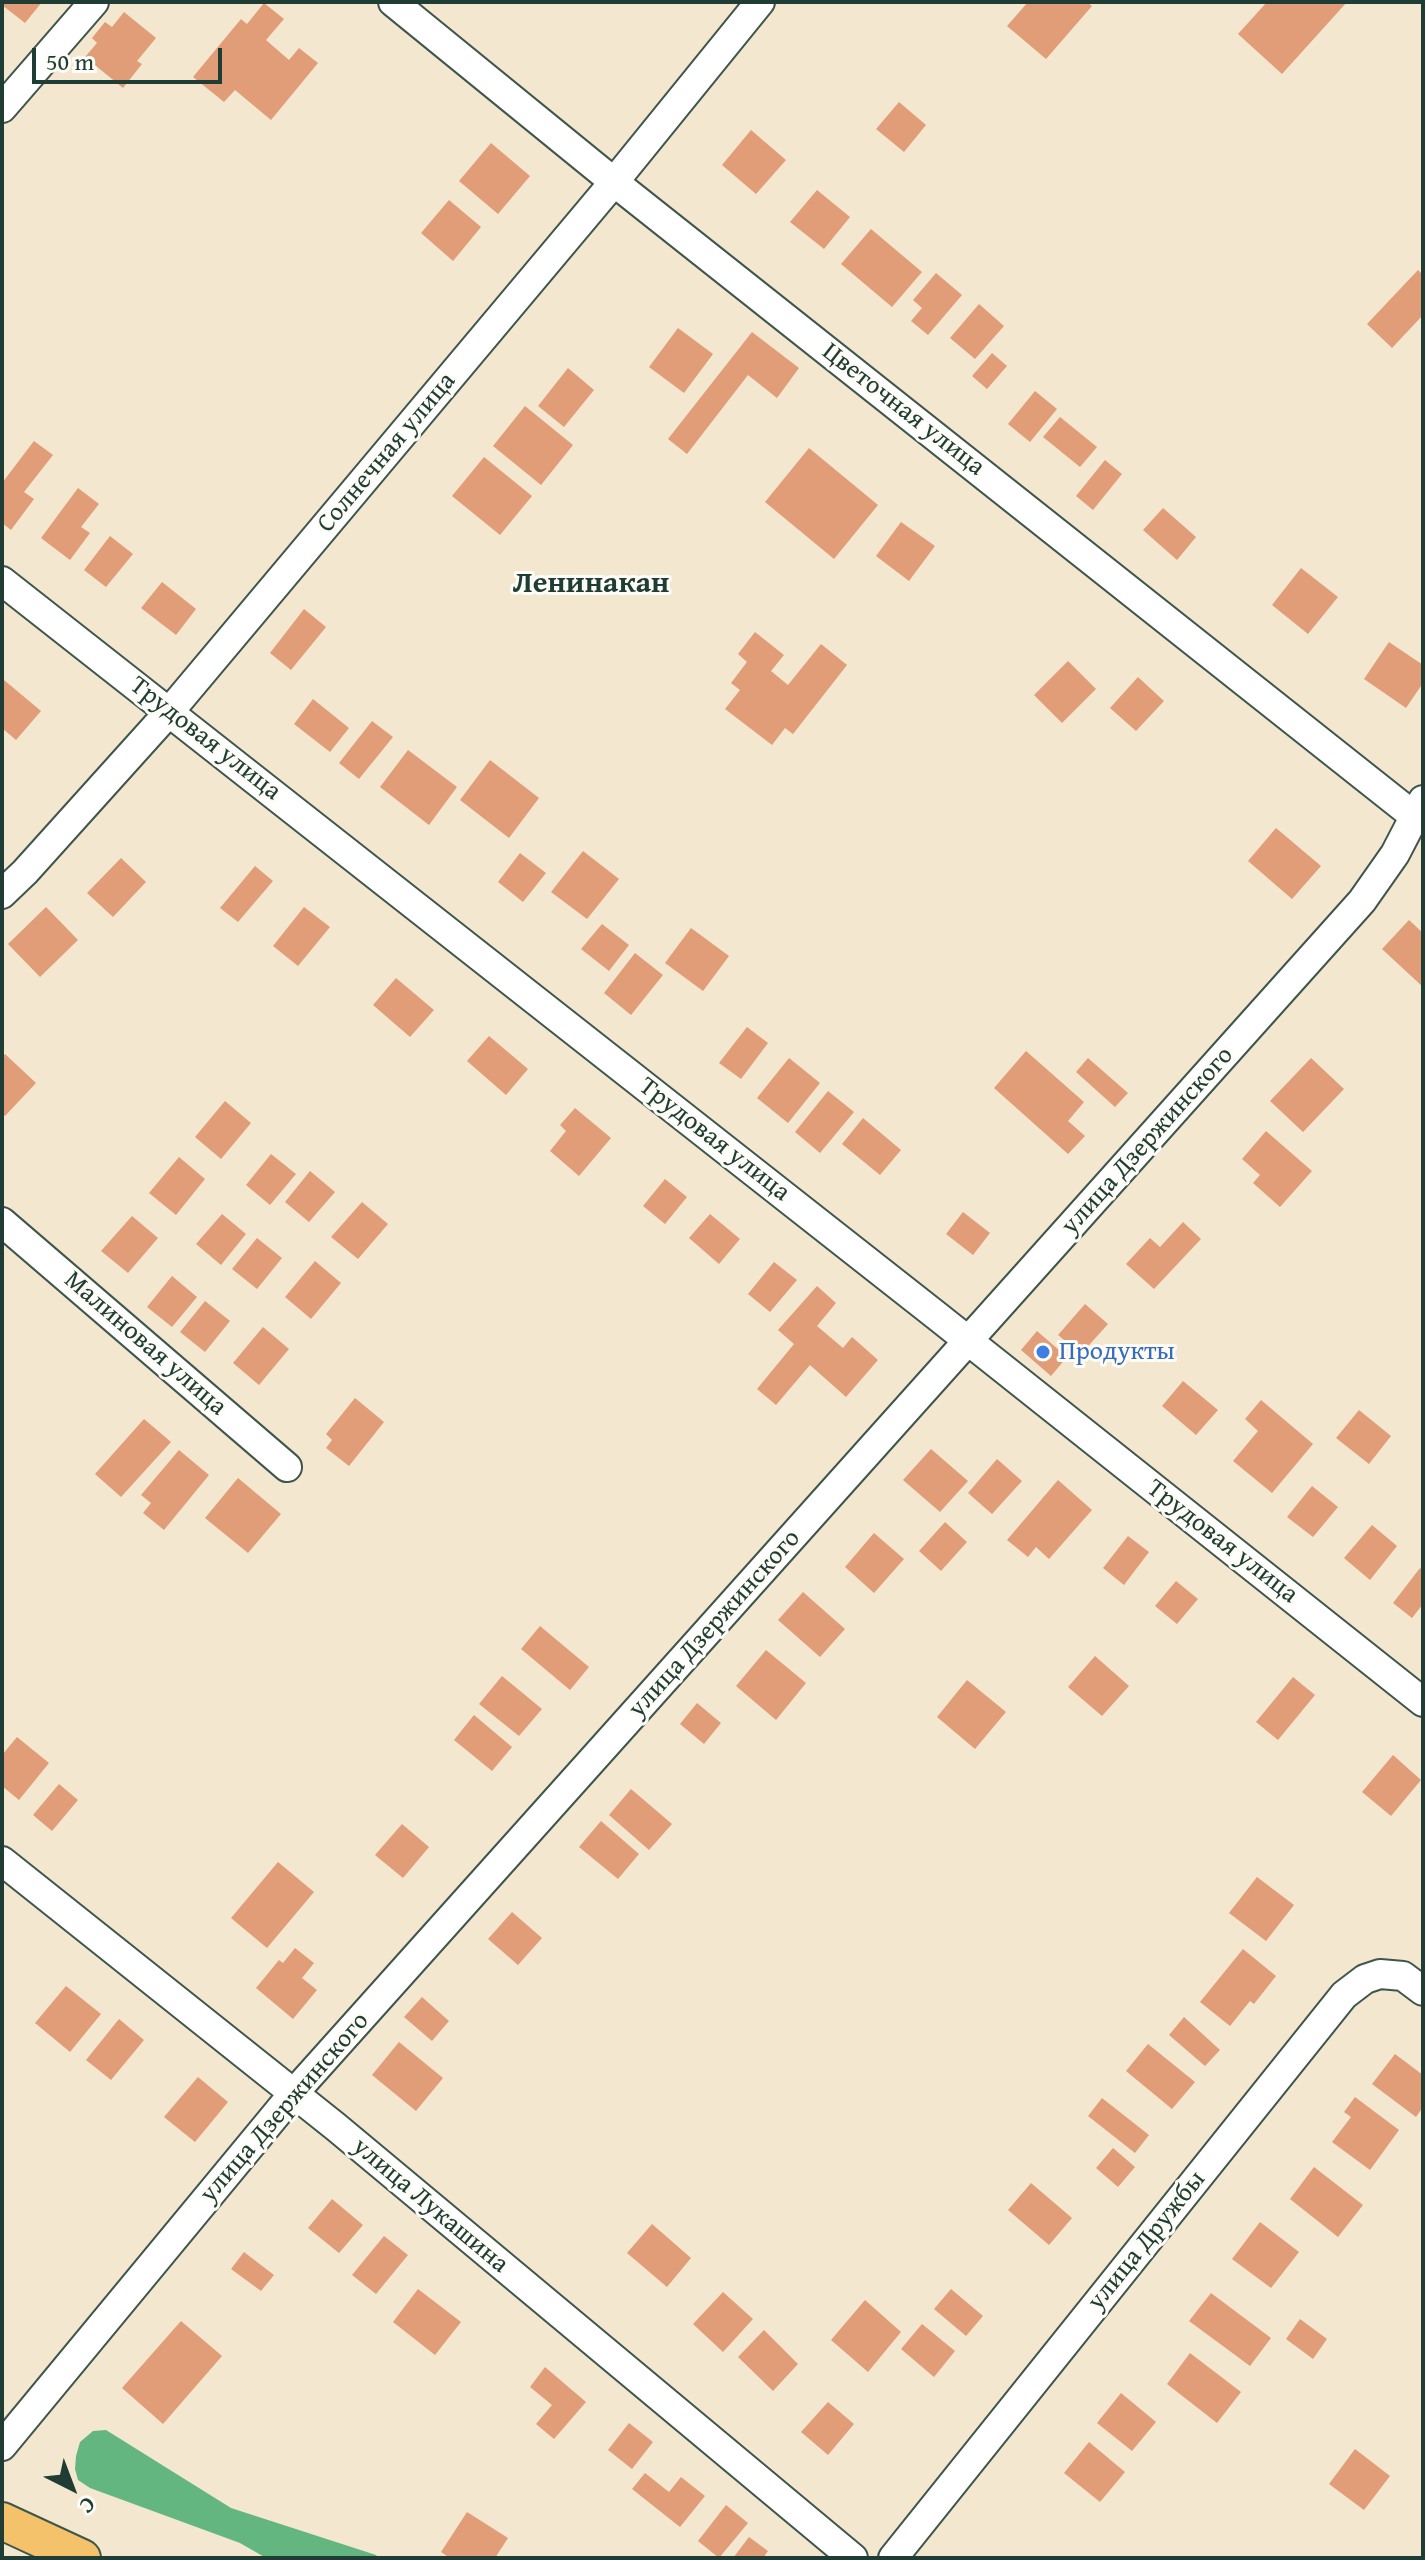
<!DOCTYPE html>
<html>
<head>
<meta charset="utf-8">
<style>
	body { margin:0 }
	#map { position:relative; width:1425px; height:2560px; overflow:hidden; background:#f4e7cf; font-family:"Gentium Book Plus",serif }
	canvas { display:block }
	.frame { position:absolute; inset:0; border:4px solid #1f3d34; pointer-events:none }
	.north { position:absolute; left:32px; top:2448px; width:80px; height:80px; -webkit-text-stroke:6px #fdfcf7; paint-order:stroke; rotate:138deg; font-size:22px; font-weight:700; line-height:32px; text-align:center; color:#1f3d34 }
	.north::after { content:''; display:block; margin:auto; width:28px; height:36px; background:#1f3d34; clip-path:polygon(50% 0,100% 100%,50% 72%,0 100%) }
	.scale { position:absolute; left:32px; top:48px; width:190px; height:36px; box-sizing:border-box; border:4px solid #1f3d34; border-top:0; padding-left:10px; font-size:24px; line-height:28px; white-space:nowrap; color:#1f3d34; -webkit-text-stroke:6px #fdfcf7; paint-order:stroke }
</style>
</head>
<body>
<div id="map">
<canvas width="1425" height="2560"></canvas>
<div class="frame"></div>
<div class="north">С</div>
<div class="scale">50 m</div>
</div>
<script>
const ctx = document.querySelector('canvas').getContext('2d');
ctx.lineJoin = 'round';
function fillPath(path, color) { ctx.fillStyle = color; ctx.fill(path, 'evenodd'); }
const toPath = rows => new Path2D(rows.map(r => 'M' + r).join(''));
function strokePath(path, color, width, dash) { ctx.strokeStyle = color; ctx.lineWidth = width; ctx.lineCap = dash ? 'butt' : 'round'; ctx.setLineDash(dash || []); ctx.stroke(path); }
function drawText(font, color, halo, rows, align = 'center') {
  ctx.font = font + ' "Gentium Book Plus",serif'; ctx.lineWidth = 6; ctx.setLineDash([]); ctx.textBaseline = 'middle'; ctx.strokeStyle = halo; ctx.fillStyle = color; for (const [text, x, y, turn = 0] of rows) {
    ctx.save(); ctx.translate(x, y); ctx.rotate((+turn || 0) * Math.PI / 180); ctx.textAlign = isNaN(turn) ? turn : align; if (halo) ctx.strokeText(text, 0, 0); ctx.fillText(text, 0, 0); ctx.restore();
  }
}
fillPath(toPath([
	[106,2430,231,2508,376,2555,379,2558,266,2558,240,2543,90,2488,78,2480,75,2469,76,2456,80,2442,93,2431]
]), '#64b681');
fillPath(toPath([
	[2,2,42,2,25,23,2,5],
	[1028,2,1087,2,1092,6,1046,59,1007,26],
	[1267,2,1347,2,1282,74,1238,34],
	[264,3,284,19,266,40,289,60,299,48,318,63,271,120,235,90,224,102,193,77,241,19,247,24],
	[124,12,156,38,137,61,142,64,123,88,85,57,97,43,92,38,105,22,112,27],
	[899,102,926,125,904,152,876,129],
	[751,130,786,160,756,194,722,165],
	[491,143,530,176,498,214,459,181],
	[817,190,850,217,824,249,790,222],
	[449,200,481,227,453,261,421,233],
	[871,229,922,272,892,307,841,264],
	[1418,270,1423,275,1423,315,1392,348,1367,324],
	[936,273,962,295,928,335,911,321,922,308,913,300],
	[979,304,1004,326,975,359,950,338],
	[678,328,713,354,684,393,649,367],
	[752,332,799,368,777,398,748,375,687,454,668,439],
	[992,353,1007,366,987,389,972,376],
	[568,368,594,390,564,427,538,406],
	[1035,391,1057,409,1030,442,1008,424],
	[525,406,573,445,541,485,493,446],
	[1060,417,1097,447,1080,467,1043,437],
	[34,441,53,455,24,492,34,499,11,530,2,523,2,483],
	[809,448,878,505,834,559,765,502],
	[484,457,532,496,500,535,452,496],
	[1105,460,1122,474,1093,510,1076,496],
	[78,488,99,504,81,527,90,533,70,560,41,538],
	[1163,508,1196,537,1177,560,1143,530],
	[901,522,935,546,909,581,876,556],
	[110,536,133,554,106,587,84,570],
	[1301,568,1338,597,1308,634,1272,605],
	[162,582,196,609,176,635,141,608],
	[304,609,326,627,291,670,270,653],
	[755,632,784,655,771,671,788,685,821,644,847,665,793,734,785,728,772,745,725,709,740,690,731,683,747,662,738,654],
	[1389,642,1423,665,1423,683,1406,708,1364,679],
	[1068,661,1096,689,1062,723,1034,695],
	[1138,677,1164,701,1136,731,1110,708],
	[4,680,41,711,16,740,2,728,2,682],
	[313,699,349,728,330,752,294,724],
	[372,721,393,737,359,779,339,763],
	[408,750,457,787,429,825,380,787],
	[490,760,539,798,509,838,460,800],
	[1276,828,1321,866,1292,899,1248,861],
	[583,851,619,879,587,919,551,892],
	[520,853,546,873,523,902,498,882],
	[121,858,146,882,113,917,87,893],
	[255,866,273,881,238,922,220,908],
	[46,907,78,940,40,977,8,944],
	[304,907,330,927,298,966,273,946],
	[1409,920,1423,933,1423,987,1382,949],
	[602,924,629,945,609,971,581,949],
	[691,928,729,956,703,991,665,963],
	[635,953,663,975,631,1015,604,993],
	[396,978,434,1010,410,1037,373,1005],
	[747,1027,768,1043,741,1079,719,1063],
	[489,1036,528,1069,506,1095,467,1061],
	[1026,1051,1084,1102,1068,1121,1085,1136,1068,1154,994,1088],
	[5,1054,36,1083,5,1116,2,1113,2,1058],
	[789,1058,820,1083,788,1123,757,1098],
	[1088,1058,1128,1093,1115,1107,1076,1072],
	[1311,1058,1344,1089,1303,1132,1270,1101],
	[828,1091,854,1112,820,1153,795,1132],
	[225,1101,251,1123,221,1159,195,1137],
	[575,1108,611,1138,579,1176,550,1151,566,1131,560,1125],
	[863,1118,901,1150,880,1175,842,1144],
	[1266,1131,1312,1171,1280,1207,1253,1183,1260,1175,1242,1159],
	[271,1154,296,1174,270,1205,246,1185],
	[179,1157,205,1179,176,1215,149,1193],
	[310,1171,335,1192,309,1222,285,1202],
	[665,1179,687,1197,665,1224,643,1206],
	[362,1202,388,1224,358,1259,331,1237],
	[963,1212,990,1233,973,1255,946,1234],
	[222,1214,246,1234,221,1265,196,1244],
	[710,1214,740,1239,719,1264,689,1238],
	[132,1216,158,1238,128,1273,101,1251],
	[1183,1222,1201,1239,1154,1289,1126,1264,1150,1238,1160,1247],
	[257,1238,282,1258,257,1289,232,1269],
	[315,1261,341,1283,311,1319,285,1297],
	[774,1262,797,1280,770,1312,748,1294],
	[172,1276,197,1297,172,1327,147,1307],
	[817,1286,836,1303,817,1326,843,1348,852,1337,878,1360,846,1397,810,1365,776,1405,757,1389,794,1344,778,1330],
	[205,1301,230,1321,205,1352,180,1332],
	[1085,1304,1108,1324,1081,1354,1058,1335],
	[263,1327,289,1349,259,1385,233,1363],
	[1037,1331,1067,1357,1051,1376,1021,1350],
	[1183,1381,1218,1410,1196,1435,1162,1406],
	[355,1398,384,1422,349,1466,326,1448,332,1440,326,1434],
	[1261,1400,1313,1444,1272,1493,1233,1461,1258,1431,1245,1419],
	[1359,1410,1391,1436,1369,1464,1336,1438],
	[144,1419,171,1442,121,1497,95,1474],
	[931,1449,968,1481,940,1512,903,1480],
	[179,1450,209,1475,164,1530,143,1513,151,1503,141,1495],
	[997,1459,1022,1481,992,1514,968,1493],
	[238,1478,281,1514,248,1553,205,1518],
	[1058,1480,1092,1510,1049,1559,1036,1547,1028,1557,1007,1540],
	[1312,1486,1338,1507,1313,1537,1287,1517],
	[945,1522,967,1542,941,1571,919,1551],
	[1372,1525,1397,1546,1370,1580,1344,1558],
	[874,1533,904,1559,874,1593,845,1567],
	[1128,1536,1149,1552,1124,1585,1103,1568],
	[1420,1568,1423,1571,1423,1604,1412,1618,1393,1603],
	[1176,1581,1198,1599,1177,1624,1155,1606],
	[803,1592,845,1629,820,1657,778,1620],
	[540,1626,589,1667,570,1690,521,1649],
	[766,1650,806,1683,776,1720,736,1686],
	[1095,1656,1129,1686,1102,1716,1068,1687],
	[502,1676,542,1709,519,1736,479,1704],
	[1293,1677,1315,1695,1278,1740,1256,1722],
	[967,1680,1006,1712,975,1749,937,1717],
	[697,1703,721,1723,704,1744,680,1724],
	[474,1715,512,1747,492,1771,454,1740],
	[17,1737,49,1763,19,1800,2,1786,2,1755],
	[1393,1755,1421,1780,1391,1816,1362,1792],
	[59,1784,78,1800,52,1831,33,1815],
	[631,1789,672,1824,649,1850,609,1815],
	[601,1821,639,1854,618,1879,579,1847],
	[402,1824,429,1847,403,1878,375,1855],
	[278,1862,314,1892,267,1948,231,1918],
	[1257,1877,1294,1905,1266,1941,1229,1913],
	[512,1912,542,1938,518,1965,488,1939],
	[295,1948,314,1963,302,1978,317,1990,293,2019,256,1988,279,1960,283,1963],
	[1243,1949,1276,1976,1254,2004,1250,2001,1230,2026,1200,2002],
	[66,1986,101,2014,70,2052,35,2023],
	[422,1997,449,2021,432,2041,404,2017],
	[1184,2017,1220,2050,1205,2066,1169,2035],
	[119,2019,144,2040,111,2080,86,2060],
	[399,2042,443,2078,416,2111,372,2075],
	[1148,2044,1195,2082,1172,2109,1126,2071],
	[1395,2054,1423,2075,1423,2107,1416,2117,1372,2084],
	[198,2077,228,2102,195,2142,164,2117],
	[1355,2097,1399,2130,1370,2170,1332,2142,1351,2117,1344,2112],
	[1102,2098,1149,2135,1135,2153,1088,2116],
	[1113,2148,1135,2167,1118,2187,1096,2168],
	[1314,2167,1363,2205,1338,2237,1290,2199],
	[1031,2183,1072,2218,1049,2245,1008,2210],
	[332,2199,363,2225,339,2253,308,2228],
	[1260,2222,1299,2252,1271,2288,1232,2259],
	[652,2224,691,2258,667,2287,627,2253],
	[384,2236,408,2255,376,2294,352,2275],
	[244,2252,274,2275,261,2291,231,2269],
	[418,2289,461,2322,435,2355,393,2322],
	[951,2289,983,2316,966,2336,934,2309],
	[723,2292,753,2319,723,2352,693,2324],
	[1211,2293,1271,2338,1250,2366,1189,2321],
	[865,2300,901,2332,868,2372,831,2340],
	[1300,2319,1327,2339,1313,2359,1286,2339],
	[181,2321,222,2356,163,2424,122,2388],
	[922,2324,955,2351,934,2377,901,2349],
	[764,2330,798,2364,773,2391,738,2357],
	[1190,2353,1241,2392,1217,2423,1167,2384],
	[545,2367,586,2402,554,2439,536,2424,552,2405,530,2387],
	[1121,2393,1156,2422,1132,2451,1097,2423],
	[828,2402,854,2424,828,2455,801,2432],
	[629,2423,653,2442,632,2469,608,2450],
	[1089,2442,1125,2472,1100,2502,1064,2473],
	[1355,2449,1390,2476,1364,2510,1329,2484],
	[645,2473,669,2492,681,2477,705,2496,680,2527,632,2489],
	[726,2505,748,2523,719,2558,698,2541],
	[467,2512,508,2538,495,2558,450,2558,441,2552],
	[749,2537,768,2551,763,2558,733,2558]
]), '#e19c78');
const minor = toPath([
	[393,2,614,182,1414,816],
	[2,108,94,2],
	[2,581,937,1316,1423,1702],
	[2,894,25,872,170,711,614,182,760,2],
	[2,1222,287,1467],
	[2,1861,336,2127,853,2558],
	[2,2446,293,2094,1362,901,1395,854,1423,800],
	[893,2558,1344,1995,1365,1979,1380,1974,1403,1976,1423,1991]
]);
const major = toPath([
	[2,2521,82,2558]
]);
strokePath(minor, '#3f564b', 32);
strokePath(major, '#3f564b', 40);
strokePath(minor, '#fff', 28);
strokePath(major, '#f4c26a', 36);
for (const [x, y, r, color] of [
	[1043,1352,8,"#3f7fe0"]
]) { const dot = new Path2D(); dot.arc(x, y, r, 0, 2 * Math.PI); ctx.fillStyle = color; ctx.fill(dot); strokePath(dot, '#fdfcf7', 3); }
drawText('26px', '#1f3d34', '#fdfcf7', [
	["Цветочная улица",903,410,38],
	["Солнечная улица",387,453,-50],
	["Трудовая улица",205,739,38],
	["Трудовая улица",714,1140,38],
	["улица Дзержинского",1148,1141,-48],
	["Малиновая улица",145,1344,41],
	["Трудовая улица",1222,1542,38],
	["улица Дзержинского",715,1624,-48],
	["улица Дзержинского",285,2108,-49],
	["улица Лукашина",430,2206,40],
	["улица Дружбы",1147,2241,-51]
]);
drawText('26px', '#366cbe', '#fdfcf7', [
	["Продукты",1059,1352]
], 'left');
drawText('bold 30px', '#1f3d34', '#fdfcf7', [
	["Ленинакан",591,584]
]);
</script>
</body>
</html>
